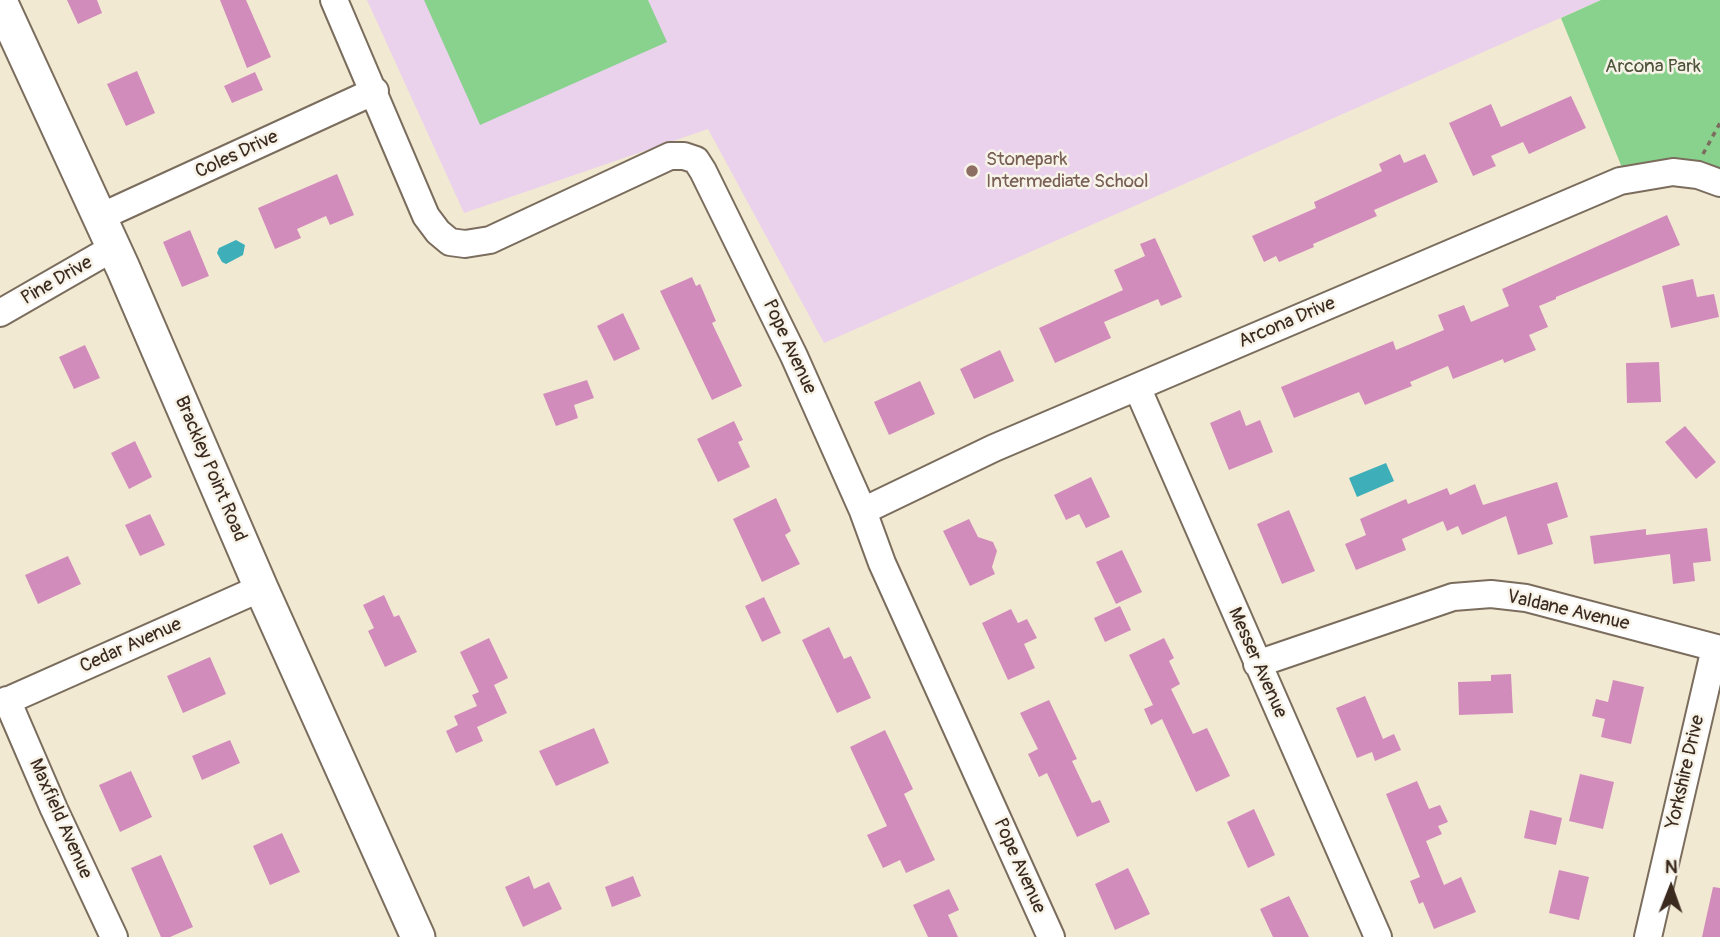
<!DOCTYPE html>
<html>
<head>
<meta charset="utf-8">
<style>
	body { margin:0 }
	#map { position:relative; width:1720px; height:937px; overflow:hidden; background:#f2e9d2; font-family:Pangolin,sans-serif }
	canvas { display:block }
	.north { position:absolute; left:1636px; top:853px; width:70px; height:70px; -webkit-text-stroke:5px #f7f3e8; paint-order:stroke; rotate:1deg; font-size:19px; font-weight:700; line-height:28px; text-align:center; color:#3b2a1e }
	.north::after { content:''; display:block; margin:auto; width:24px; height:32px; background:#3b2a1e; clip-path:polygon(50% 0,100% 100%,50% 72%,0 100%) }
</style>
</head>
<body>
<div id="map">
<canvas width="1720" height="937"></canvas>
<div class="north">N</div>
</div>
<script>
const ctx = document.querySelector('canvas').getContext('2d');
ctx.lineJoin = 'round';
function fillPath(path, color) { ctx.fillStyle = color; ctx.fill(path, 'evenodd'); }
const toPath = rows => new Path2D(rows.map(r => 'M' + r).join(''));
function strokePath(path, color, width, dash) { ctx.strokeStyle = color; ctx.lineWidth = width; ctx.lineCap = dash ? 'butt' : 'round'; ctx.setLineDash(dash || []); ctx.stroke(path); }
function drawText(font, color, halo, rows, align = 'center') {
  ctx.font = font + ' Pangolin,sans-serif'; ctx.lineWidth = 5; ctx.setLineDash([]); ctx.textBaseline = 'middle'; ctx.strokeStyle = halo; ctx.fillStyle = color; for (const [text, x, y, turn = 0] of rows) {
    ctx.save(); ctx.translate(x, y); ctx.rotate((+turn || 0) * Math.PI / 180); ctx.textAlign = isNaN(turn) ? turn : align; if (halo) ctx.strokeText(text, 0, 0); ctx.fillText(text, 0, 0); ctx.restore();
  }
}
fillPath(toPath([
	[367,0,1601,0,824,343,708,129,464,213]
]), '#ead1ec');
fillPath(toPath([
	[424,0,648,0,667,42,480,125],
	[1601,0,1720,0,1720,183,1627,180,1561,18]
]), '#89d28e');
fillPath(toPath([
	[236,240,245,245,243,255,226,264,222,262,217,253,219,248],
	[1386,463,1394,481,1357,497,1349,478]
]), '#3eafb9');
fillPath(toPath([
	[67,0,97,0,102,13,78,24],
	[220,0,246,0,271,57,247,68],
	[137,71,155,113,126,126,107,84],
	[255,72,263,90,232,103,224,86],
	[1571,96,1586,128,1529,154,1523,142,1491,156,1496,166,1473,176,1449,123,1491,104,1501,127],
	[1400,154,1404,163,1425,154,1438,182,1374,210,1377,216,1313,244,1314,247,1279,262,1276,256,1264,262,1252,236,1316,208,1314,202,1382,171,1379,164],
	[337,174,354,215,330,225,326,216,297,229,301,238,275,249,258,208],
	[1667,215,1680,245,1556,297,1556,299,1539,306,1548,327,1529,335,1536,350,1504,363,1503,359,1453,379,1448,366,1410,382,1412,386,1365,405,1359,392,1294,418,1281,387,1393,341,1396,350,1444,330,1438,315,1464,305,1471,322,1509,306,1502,289],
	[190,230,209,276,182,287,163,242],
	[1155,238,1182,297,1161,306,1158,299,1104,322,1111,338,1055,363,1039,328,1123,290,1114,270,1145,256,1140,244],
	[692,277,696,286,700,284,716,321,712,323,742,386,712,400,660,291],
	[1693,279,1697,297,1714,294,1719,317,1671,328,1662,286],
	[623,313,640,349,614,361,597,326],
	[85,345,100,378,74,389,59,357],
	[1000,350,1014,381,974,399,960,369],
	[1659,362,1661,402,1627,403,1626,363],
	[587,380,594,398,574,405,578,418,556,426,543,394],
	[920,381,935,414,889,435,874,402],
	[1240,410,1246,426,1260,420,1273,452,1229,470,1210,423],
	[734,421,743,440,738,442,750,467,718,482,697,439],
	[1685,426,1716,462,1696,479,1665,442],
	[135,441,152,477,129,489,111,453],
	[1091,477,1110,517,1086,528,1079,514,1066,520,1054,495],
	[1557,482,1568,517,1547,524,1553,544,1518,555,1506,516,1462,535,1458,526,1447,531,1443,521,1402,539,1406,550,1356,570,1345,544,1366,535,1360,519,1406,499,1408,504,1447,488,1450,495,1475,484,1483,505],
	[776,498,791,531,785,535,800,564,762,582,733,519],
	[1289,510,1315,571,1282,584,1257,524],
	[150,514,165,545,140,556,125,525],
	[969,519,978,537,993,542,997,551,992,567,995,574,970,586,943,531],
	[1707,528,1711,561,1693,563,1695,581,1673,584,1670,554,1594,564,1590,536,1646,529,1646,535],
	[1122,550,1142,592,1116,604,1096,562],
	[68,556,81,584,38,604,25,575],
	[384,595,394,617,399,615,417,652,385,667,368,631,374,628,363,605],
	[764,597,781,633,762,642,745,606],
	[1120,606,1131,630,1105,642,1094,618],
	[1011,609,1018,623,1027,619,1037,638,1024,644,1035,668,1008,680,982,623],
	[829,627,844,659,851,656,871,698,837,713,802,640],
	[489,638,508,678,494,685,507,713,477,727,483,741,456,753,446,731,458,725,454,716,477,706,472,695,479,692,460,652],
	[1164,638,1174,658,1169,661,1180,684,1171,689,1193,734,1207,728,1230,776,1196,792,1162,719,1151,725,1144,709,1153,705,1129,655],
	[210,657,226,694,183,713,167,676],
	[1511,674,1513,713,1459,715,1458,682,1491,681,1491,675],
	[1613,680,1644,687,1631,744,1601,737,1605,719,1592,716,1596,699,1608,702],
	[1365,696,1383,739,1394,734,1401,750,1375,761,1372,752,1357,758,1336,708],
	[1049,700,1077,759,1072,761,1092,803,1100,800,1110,822,1077,837,1047,773,1039,777,1028,754,1038,749,1020,713],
	[594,728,609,763,556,786,539,751],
	[885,730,913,789,904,794,935,860,906,873,900,860,883,868,867,835,887,826,850,747],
	[230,740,240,763,202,780,192,756],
	[131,771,152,817,120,832,99,785],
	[1580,774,1614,782,1603,829,1569,821],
	[1417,781,1429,809,1440,805,1448,822,1438,826,1442,834,1426,841,1444,885,1461,877,1476,912,1434,929,1423,902,1419,904,1410,881,1420,877,1386,794],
	[1254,809,1275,855,1248,868,1227,822],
	[1530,810,1562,818,1556,845,1524,838],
	[282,833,300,872,270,885,253,846],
	[161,855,193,927,170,937,161,937,131,868],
	[1128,868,1150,914,1115,930,1095,884],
	[1559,870,1589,877,1579,920,1549,913],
	[529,876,534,889,549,882,562,909,523,927,505,887],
	[633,876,641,896,612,907,605,887],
	[1713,887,1720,888,1720,937,1702,937],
	[949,889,959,910,948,915,958,937,928,937,913,905],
	[1289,896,1309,937,1273,937,1260,909]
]), '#d28cbc');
const minor = toPath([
	[334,0,426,216,438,232,450,242,465,244,490,240,670,156,684,156,696,160,703,171,794,356,863,511,882,563,1051,937],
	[98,218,375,91],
	[0,313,113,248],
	[1137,387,1378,937],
	[863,511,994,448,1620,181,1673,172,1698,175,1720,183],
	[1257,664,1453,597,1491,594,1526,598,1720,649],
	[7,700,54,809,114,937],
	[0,704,261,588],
	[1648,937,1715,648]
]);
const major = toPath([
	[0,1,123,268,261,588,418,937]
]);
strokePath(minor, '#7b6d5d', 30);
strokePath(major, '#7b6d5d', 37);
strokePath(toPath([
	[1703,154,1720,123]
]), '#7b6d5d', 3.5, [5, 5]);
strokePath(minor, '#fff', 26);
strokePath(major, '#fff', 33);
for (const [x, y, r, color] of [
	[972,171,7,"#8d6e63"]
]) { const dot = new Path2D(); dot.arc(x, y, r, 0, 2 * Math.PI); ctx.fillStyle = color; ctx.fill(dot); strokePath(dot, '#f7f3e8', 2.5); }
drawText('19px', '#4e543a', '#f7f3e8', [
	["Arcona Park",1653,67]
]);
drawText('19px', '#3b2a1e', '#f7f3e8', [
	["Coles Drive",237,155,-25],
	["Pine Drive",57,281,-30],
	["Arcona Drive",1287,323,-23],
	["Pope Avenue",789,347,65],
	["Brackley Point Road",210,469,67],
	["Valdane Avenue",1568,611,13],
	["Cedar Avenue",131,646,-24],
	["Messer Avenue",1257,663,66],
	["Yorkshire Drive",1686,772,-77],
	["Maxfield Avenue",60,819,66],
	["Pope Avenue",1019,866,66]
]);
drawText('19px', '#785e54', '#f7f3e8', [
	["Stonepark",986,160],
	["Intermediate School",986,182]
], 'left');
</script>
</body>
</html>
